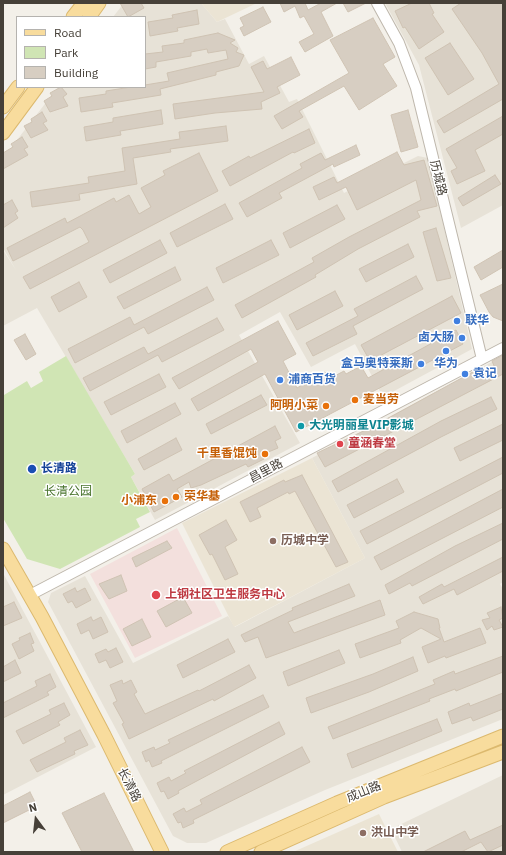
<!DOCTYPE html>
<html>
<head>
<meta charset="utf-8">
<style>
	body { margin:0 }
	#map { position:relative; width:506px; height:855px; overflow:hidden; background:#f3f0e9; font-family:"IBM Plex Sans",sans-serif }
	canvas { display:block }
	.frame { position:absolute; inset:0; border:4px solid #464038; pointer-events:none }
	.legend { position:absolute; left:16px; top:16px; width:130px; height:72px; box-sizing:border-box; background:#fff; border:1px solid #b5b3af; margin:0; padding:5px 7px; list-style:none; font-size:12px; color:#464038 }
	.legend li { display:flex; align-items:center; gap:8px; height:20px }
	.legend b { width:20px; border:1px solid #b5b3af }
	.north { position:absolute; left:16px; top:799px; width:40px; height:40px; -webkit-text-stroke:3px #fff; paint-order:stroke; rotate:345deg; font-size:11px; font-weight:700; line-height:16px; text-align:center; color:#464038 }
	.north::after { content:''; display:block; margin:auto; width:14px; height:18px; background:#464038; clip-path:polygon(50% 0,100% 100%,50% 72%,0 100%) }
</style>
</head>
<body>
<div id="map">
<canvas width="506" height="855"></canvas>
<div class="frame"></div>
<ul class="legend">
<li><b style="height:5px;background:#f8dc9d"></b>Road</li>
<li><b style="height:11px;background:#d0e5b4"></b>Park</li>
<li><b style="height:11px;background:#d7cec2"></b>Building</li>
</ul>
<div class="north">N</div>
</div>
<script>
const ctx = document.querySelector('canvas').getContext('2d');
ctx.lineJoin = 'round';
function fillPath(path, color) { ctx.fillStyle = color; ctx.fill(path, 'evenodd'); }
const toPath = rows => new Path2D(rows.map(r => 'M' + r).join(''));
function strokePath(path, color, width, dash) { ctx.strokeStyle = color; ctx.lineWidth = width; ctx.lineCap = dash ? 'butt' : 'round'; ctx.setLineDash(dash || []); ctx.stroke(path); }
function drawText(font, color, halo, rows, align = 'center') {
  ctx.font = font + ' "IBM Plex Sans","Noto Sans SC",sans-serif'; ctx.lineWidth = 3; ctx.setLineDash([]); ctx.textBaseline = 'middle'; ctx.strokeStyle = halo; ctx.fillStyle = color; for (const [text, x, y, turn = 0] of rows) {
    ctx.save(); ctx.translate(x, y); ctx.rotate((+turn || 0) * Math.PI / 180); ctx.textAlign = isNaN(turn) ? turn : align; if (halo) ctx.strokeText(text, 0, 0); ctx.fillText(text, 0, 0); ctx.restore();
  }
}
fillPath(toPath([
	[124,3,201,3,217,22,225,19,249,64,264,56,289,102,297,99,344,193,418,156,428,158,472,349,383,397,355,344,311,367,280,312,239,335,300,443,155,520,131,477,135,474,37,308,3,326,3,250,16,270,3,248,3,158,58,87,145,87,145,17,113,17],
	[385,3,503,3,503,205,461,228,419,65],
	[503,356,503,582,500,584,503,589,503,719,325,790,206,843,187,843,173,836,48,602,51,593,85,576,133,663,228,616,235,627,365,558,312,458],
	[3,573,96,747,3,795],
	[503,775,503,852,402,852,391,829]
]), '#e7e2d7');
fillPath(toPath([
	[201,3,257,3,217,22],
	[312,458,365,558,234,627,182,523],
	[379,814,398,852,293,852]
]), '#ebe4d4');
fillPath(toPath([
	[177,528,222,616,135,658,90,574]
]), '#f3e0dd');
fillPath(toPath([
	[66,356,135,474,131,477,150,512,136,519,140,527,60,569,27,559,3,518,3,394,4,395,27,381,31,388,43,381,39,372]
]), '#d0e5b4');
const building = toPath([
	[120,3,141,3,144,8,128,17,120,3],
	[280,3,305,3,308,10,321,3,337,3,321,12,333,36,305,52,299,42,314,34,304,16,300,18,295,6,284,12,280,3],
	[343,3,366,3,348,12,343,3],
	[412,3,429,3,434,13,432,14,444,32,419,49,405,27,403,28,395,11,412,3],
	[461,3,503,3,503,99,444,133,437,121,499,84,482,53,452,9,461,3],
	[263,7,271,22,244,36,240,28,244,26,240,18,263,7],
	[197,10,199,24,177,28,178,31,150,36,148,22,173,18,172,15,197,10],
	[373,18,395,57,383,64,397,86,359,110,344,86,299,111,303,117,282,129,274,116,349,73,330,40,373,18],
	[218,33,235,40,230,43,238,48,236,52,244,55,239,66,216,72,216,75,160,89,161,95,112,103,113,107,81,112,79,98,106,94,106,91,131,87,145,87,145,85,169,81,167,73,228,59,226,50,208,53,207,49,191,52,191,56,156,62,156,67,145,69,145,54,163,52,162,46,184,43,184,40,218,33],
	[450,43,474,79,448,95,425,58,450,43],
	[291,57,300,75,277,87,280,93,261,102,262,109,215,113,175,119,173,104,264,92,251,67,263,61,267,69,291,57],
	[61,87,67,94,63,97,68,106,50,112,44,101,52,96,50,93,61,87],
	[161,110,163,124,120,131,121,135,86,141,84,127,113,122,113,118,161,110],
	[408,110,418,147,401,152,391,115,408,110],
	[42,112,47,121,43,123,48,130,31,138,24,126,32,122,31,119,42,112],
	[503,116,503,134,475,150,485,171,457,184,451,171,457,168,446,149,503,116],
	[226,126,228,141,170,149,171,152,133,158,137,184,79,194,80,200,32,207,30,192,89,183,88,177,125,171,122,148,180,139,179,132,226,126],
	[309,129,315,143,294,153,293,152,230,186,222,171,249,156,250,158,309,129],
	[22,137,28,147,24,149,28,155,3,169,3,153,13,147,11,144,22,137],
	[356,145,360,155,334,167,333,164,279,193,282,198,247,217,239,203,302,168,300,164,321,153,325,160,356,145],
	[397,152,404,165,424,160,437,206,417,211,420,217,358,249,315,275,316,277,242,318,235,305,314,262,312,258,349,237,421,200,416,180,357,210,346,187,319,200,313,187,334,177,337,183,397,152],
	[199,153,218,191,30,289,23,277,89,242,83,230,80,227,13,261,7,248,65,218,67,223,114,198,116,202,129,195,139,214,151,207,141,188,165,175,163,171,199,153],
	[495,175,501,184,463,206,458,198,495,175],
	[12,200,18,211,15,213,18,218,3,228,3,205,12,200],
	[225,204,233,219,177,247,170,233,225,204],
	[337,205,345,219,290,248,283,233,337,205],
	[436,228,451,278,437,281,423,232,436,228],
	[160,240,167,253,110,283,103,270,160,240],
	[271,240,279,255,223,283,216,268,271,240],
	[408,244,414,257,366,282,359,269,408,244],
	[503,250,503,267,481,280,474,267,503,250],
	[175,267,181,280,124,309,117,297,175,267],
	[416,276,423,289,353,326,357,334,313,356,306,343,358,316,354,309,416,276],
	[79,282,87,297,59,312,51,297,79,282],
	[503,284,503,321,493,317,489,312,480,295,503,284],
	[207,287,214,300,148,334,144,327,75,363,68,349,130,317,134,325,207,287],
	[335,291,343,306,297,330,289,315,335,291],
	[452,296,461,313,370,361,361,345,452,296],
	[217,318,224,330,162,362,158,355,90,391,83,378,144,347,148,354,217,318],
	[278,321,296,354,283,361,297,388,325,372,329,379,344,371,346,374,361,366,368,378,456,330,463,344,296,432,265,374,198,411,191,399,258,362,251,349,179,389,172,378,278,321],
	[25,334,36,354,26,360,14,340,25,334],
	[503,355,503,374,325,467,317,453,372,427,480,368,483,374,495,368,492,361,503,355],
	[159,374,166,387,111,415,104,402,159,374],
	[261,395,267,405,211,434,206,424,261,395],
	[491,397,497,409,441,437,338,492,332,481,441,421,491,397],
	[175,403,181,414,127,443,121,431,175,403],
	[503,424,503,440,460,461,454,448,503,424],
	[275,426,281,438,275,441,278,448,261,455,264,459,248,467,246,464,201,485,191,488,189,482,177,489,182,497,154,512,142,489,169,474,173,481,275,426],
	[176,438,182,450,144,470,138,459,176,438],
	[503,457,503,473,367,544,360,531,503,457],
	[302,475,348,562,336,567,295,491,289,494,288,492,257,508,261,517,250,522,240,502,284,480,285,482,302,475],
	[397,479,404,492,354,518,347,505,397,479],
	[503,489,503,507,381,570,374,557,503,489],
	[226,520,237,540,225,547,238,574,225,580,212,554,210,555,199,535,226,520],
	[503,523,503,539,412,586,410,583,389,594,385,585,455,546,503,523],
	[167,541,172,548,136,567,132,558,167,541],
	[503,557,503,571,457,595,454,589,423,604,419,597,442,584,444,587,503,557],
	[121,575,127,591,109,599,99,584,121,575],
	[349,584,355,596,288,622,294,633,380,600,385,615,266,658,258,637,245,642,241,635,293,610,292,608,349,584],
	[75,588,77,592,85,588,91,600,76,608,72,601,68,603,63,594,75,588],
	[183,597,192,613,166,627,157,611,183,597],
	[14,602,22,618,3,626,3,607,14,602],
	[501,607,503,618,499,620,503,627,494,630,492,626,487,630,482,620,490,618,487,613,501,607],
	[414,612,438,619,440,628,439,628,444,642,480,628,486,643,446,658,445,656,428,663,422,647,441,639,421,628,400,640,401,643,360,658,355,644,399,628,396,621,414,612],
	[91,617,93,621,101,617,108,632,93,639,89,630,81,634,77,624,91,617],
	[142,619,151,637,132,646,123,629,142,619],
	[30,633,34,643,31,644,34,651,19,659,12,644,20,640,19,638,30,633],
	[228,639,235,652,183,678,177,665,228,639],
	[116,648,123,662,110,668,106,660,99,663,95,654,106,649,108,652,116,648],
	[339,650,345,663,288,686,283,672,339,650],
	[503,656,503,672,456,691,455,689,429,699,430,701,333,739,328,727,435,684,433,680,454,671,455,674,503,656],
	[413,657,418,671,369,692,311,713,306,698,373,674,413,657],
	[15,660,21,673,3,682,3,667,15,660],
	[249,665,256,678,214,701,213,699,129,739,122,724,124,723,113,703,117,701,110,685,122,680,123,684,131,680,137,692,134,694,145,714,198,690,199,691,249,665],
	[50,674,56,687,47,692,49,695,3,718,3,703,37,686,35,681,50,674],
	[503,693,503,709,473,721,471,717,452,724,448,712,469,703,470,706,503,693],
	[263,695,269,707,161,761,162,763,152,767,149,760,146,762,142,752,154,747,155,750,170,743,168,740,263,695],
	[64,703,70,715,58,722,60,725,23,744,16,731,51,714,49,710,64,703],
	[437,719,442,731,352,768,347,754,437,719],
	[279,722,285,734,178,791,179,793,168,799,164,791,161,792,157,783,169,777,171,781,186,773,184,771,279,722],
	[80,730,88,745,74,751,75,754,37,772,30,760,66,742,64,738,80,730],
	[302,747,310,762,193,820,194,823,183,828,181,822,178,823,173,814,184,808,186,812,202,804,200,800,302,747],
	[30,792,37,806,3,823,3,806,30,792],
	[104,793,134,852,82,852,62,813,104,793],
	[503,825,503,845,488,852,481,842,461,852,423,852,465,831,470,840,503,825]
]);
fillPath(building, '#d7cec2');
strokePath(building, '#cfc3b3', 1);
const minor = toPath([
	[377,3,399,43,416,88,482,359],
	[30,595,503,348]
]);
const major = toPath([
	[73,17,84,3],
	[89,17,99,3],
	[3,107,18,87],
	[3,133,37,87],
	[3,549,42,617,104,735,162,852],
	[227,852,337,803,503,736],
	[261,852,384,797,503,752]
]);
strokePath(minor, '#beb7ac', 12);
strokePath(major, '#dcb96e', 15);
strokePath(minor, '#fff', 10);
strokePath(major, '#f8dc9d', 13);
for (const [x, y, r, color] of [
	[457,321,4,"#3f7fe0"],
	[462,338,4,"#3f7fe0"],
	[446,351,4,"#3f7fe0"],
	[421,364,4,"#3f7fe0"],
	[465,374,4,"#3f7fe0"],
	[280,380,4,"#3f7fe0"],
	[355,400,4,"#e8710a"],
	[326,406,4,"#e8710a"],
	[301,426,4,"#0f9aa8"],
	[340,444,4,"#e0444e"],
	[265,454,4,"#e8710a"],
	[32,469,5,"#1a4fb4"],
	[176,497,4,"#e8710a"],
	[165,501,4,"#e8710a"],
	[273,541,4,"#8d6e63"],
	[156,595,5,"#e0444e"],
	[363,833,4,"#8d6e63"]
]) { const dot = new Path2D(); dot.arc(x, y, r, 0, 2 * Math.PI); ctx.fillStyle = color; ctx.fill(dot); strokePath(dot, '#fff', 1.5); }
drawText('12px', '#464038', '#fff', [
	["历城路",438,178,76],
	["昌里路",266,471,-28],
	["长清路",129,785,63],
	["成山路",364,792,-22]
]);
drawText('bold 12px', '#366cbe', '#fff', [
	["联华",465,321],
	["卤大肠",454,338,"right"],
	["盒马奥特莱斯",413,364,"right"],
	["华为",446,364,"center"],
	["袁记",473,374],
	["浦商百货",288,380]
], 'left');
drawText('bold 12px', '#c56008', '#fff', [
	["麦当劳",363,400,"left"],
	["阿明小菜",318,406],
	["千里香馄饨",257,454],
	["荣华基",184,497,"left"],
	["小浦东",157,501]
], 'right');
drawText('bold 12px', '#0d838f', '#fff', [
	["大光明丽星VIP影城",309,426]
], 'left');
drawText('bold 12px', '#be3a42', '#fff', [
	["童涵春堂",348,444],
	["上钢社区卫生服务中心",165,595]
], 'left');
drawText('bold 12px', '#164399', '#fff', [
	["长清路",41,469]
], 'left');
drawText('12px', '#4a752e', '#fff', [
	["长清公园",68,492]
]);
drawText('bold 12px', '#785e54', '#fff', [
	["历城中学",281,541],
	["洪山中学",371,833]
], 'left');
</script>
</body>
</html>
